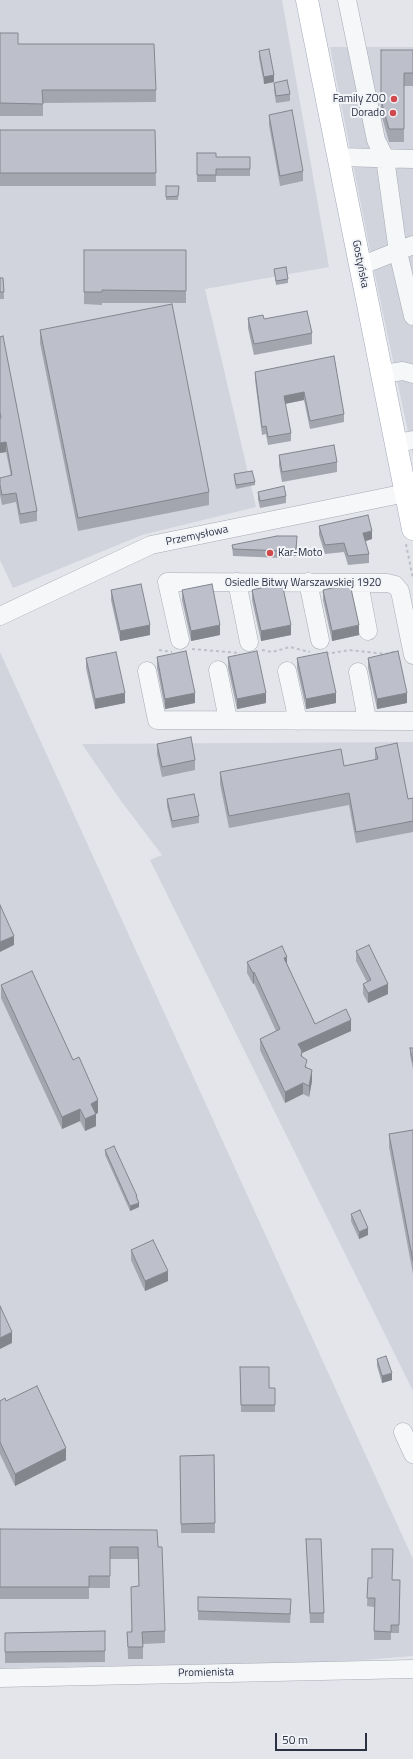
<!DOCTYPE html>
<html>
<head>
<meta charset="utf-8">
<style>
	body { margin:0 }
	#map { position:relative; width:413px; height:1759px; overflow:hidden; background:#e3e5eb; font-family:"Titillium Web",sans-serif }
	canvas { display:block }
	.scale { position:absolute; left:275px; top:1733px; width:92px; height:18px; box-sizing:border-box; border:2px solid #2a3143; border-top:0; padding-left:5px; font-size:12px; line-height:14px; white-space:nowrap; color:#2a3143; -webkit-text-stroke:3px #f3f4f8; paint-order:stroke }
</style>
</head>
<body>
<div id="map">
<canvas width="413" height="1759"></canvas>
<div class="scale">50 m</div>
</div>
<script>
const ctx = document.querySelector('canvas').getContext('2d');
ctx.lineJoin = 'round';
function fillPath(path, color) { ctx.fillStyle = color; ctx.fill(path, 'evenodd'); }
const toPath = rows => new Path2D(rows.map(r => 'M' + r).join(''));
function strokePath(path, color, width, dash) { ctx.strokeStyle = color; ctx.lineWidth = width; ctx.lineCap = dash ? 'butt' : 'round'; ctx.setLineDash(dash || []); ctx.stroke(path); }
function drawText(font, color, halo, rows, align = 'center') {
  ctx.font = font + ' "Titillium Web",sans-serif'; ctx.lineWidth = 4; ctx.setLineDash([]); ctx.textBaseline = 'middle'; ctx.strokeStyle = halo; ctx.fillStyle = color; for (const [text, x, y, turn = 0] of rows) {
    ctx.save(); ctx.translate(x, y); ctx.rotate((+turn || 0) * Math.PI / 180); ctx.textAlign = isNaN(turn) ? turn : align; if (halo) ctx.strokeText(text, 0, 0); ctx.fillText(text, 0, 0); ctx.restore();
  }
}
fillPath(toPath([
	[0,0,282,0,329,267,205,289,256,507,142,535,13,588,0,560],
	[330,47,413,47,413,456,372,261],
	[0,652,413,1559,413,1656,338,1662,4,1668,0,1670],
	[413,742,413,1391,150,860,162,855,121,801,82,744]
]), '#d1d4dd');
const minor = toPath([
	[347,0,376,140,385,158,398,252,413,316],
	[338,157,413,159],
	[360,266,413,245],
	[382,374,403,371,413,374],
	[396,443,413,440],
	[237,582,249,642],
	[308,582,320,640],
	[359,583,368,631],
	[0,616,151,545,406,493],
	[407,626,413,655],
	[180,640,167,582,387,583,395,585,400,591,407,626,413,625],
	[218,670,228,720],
	[147,671,157,720,413,721],
	[287,671,298,721],
	[358,672,367,720],
	[403,1432,413,1454],
	[0,1678,413,1669]
]);
const major = toPath([
	[307,0,413,529]
]);
strokePath(minor, '#a8abb5', 19);
strokePath(major, '#a2a8b7', 23);
strokePath(toPath([
	[406,544,413,579],
	[192,649,240,653],
	[159,650,172,652],
	[262,650,272,652,290,647,310,652],
	[326,654,349,650,386,654,397,651]
]), '#bdc0c6', 2, [3, 3]);
strokePath(minor, '#f6f7f9', 18);
strokePath(major, '#fff', 22);
fillPath(toPath([
	[0,33,18,44,156,90,156,102,43,103,43,116,0,116],
	[381,50,413,50,413,86,404,86,404,142,389,142,381,113],
	[259,51,274,82,264,84,259,58],
	[274,83,290,94,290,101,276,103,274,90],
	[269,115,303,171,303,181,280,186,269,125],
	[0,130,155,130,156,186,0,186],
	[197,153,216,157,250,157,250,176,216,176,216,182,197,182],
	[166,186,179,186,178,200,166,200],
	[84,250,186,250,186,303,102,303,102,305,84,304],
	[274,269,288,279,288,283,276,285],
	[0,278,3,278,4,299,0,299],
	[248,318,264,319,312,333,312,344,254,355,248,328],
	[40,330,209,492,209,505,78,531,40,343],
	[0,337,37,511,37,521,20,524,16,502,2,505,0,495,0,478,11,476,6,452,0,453],
	[334,356,344,414,344,422,310,429,304,400,285,404,291,433,291,441,268,445,266,434,262,435,255,380,255,372],
	[279,455,337,462,337,472,282,482,279,465],
	[234,474,255,482,255,485,236,489,234,478],
	[258,492,286,496,286,503,260,508,258,499],
	[319,526,372,539,365,541,369,554,369,563,348,565,344,552,325,554,319,535],
	[297,543,296,556,283,556,283,558,233,556,232,545],
	[111,590,150,635,120,641,111,600],
	[182,590,220,635,191,641,182,600],
	[252,590,291,635,261,641,252,600],
	[323,590,359,635,332,641,323,600],
	[157,657,195,703,165,709,157,668],
	[228,657,266,703,237,709,228,668],
	[86,658,125,703,95,709,86,668],
	[297,658,336,703,306,709,297,668],
	[368,658,407,703,377,709,368,668],
	[157,744,195,760,195,770,162,777,157,754],
	[375,748,408,799,413,798,413,832,356,843,349,805,229,828,220,784,220,772,344,766,375,760],
	[167,799,199,816,199,823,172,828,167,806],
	[356,951,388,994,368,1003,363,994,363,984,367,982,356,961],
	[247,962,287,964,315,1024,351,1031,302,1053,302,1056,307,1068,312,1081,309,1097,303,1094,285,1103,260,1050,260,1039,276,1031,254,983,253,984,247,973],
	[1,985,73,1060,98,1113,96,1114,96,1126,85,1131,80,1121,62,1129,1,998],
	[410,1048,413,1048,413,1069,410,1055],
	[413,1130,413,1274,389,1147,389,1134],
	[105,1150,137,1199,139,1207,130,1211,105,1155],
	[351,1214,368,1235,359,1239,351,1221],
	[131,1250,168,1281,145,1291,131,1260],
	[377,1359,392,1380,382,1383,377,1366],
	[240,1367,269,1388,275,1388,275,1412,241,1412],
	[0,1401,6,1401,66,1460,15,1486,0,1454],
	[214,1455,215,1533,181,1533,180,1456],
	[0,1529,158,1547,165,1631,165,1643,143,1644,143,1659,128,1659,127,1632,131,1632,139,1587,138,1559,110,1559,110,1588,89,1588,89,1599,0,1599],
	[306,1539,324,1613,324,1623,310,1623],
	[368,1578,400,1580,399,1633,391,1633,391,1640,374,1640,374,1607,367,1606],
	[291,1608,290,1623,198,1620,198,1611],
	[105,1631,105,1662,5,1663,5,1633]
]), '#a3a5af');
fillPath(toPath([
	[274,75,274,82,264,84,264,77],
	[304,392,304,400,284,404,284,396],
	[6,442,6,452,0,453,0,443],
	[372,531,372,539,363,542,363,533],
	[150,625,150,635,120,641,120,631],
	[220,625,220,635,191,641,191,631],
	[291,625,291,635,261,641,261,631],
	[359,625,359,635,332,641,332,631],
	[125,693,125,703,95,709,95,699],
	[195,693,195,703,165,709,165,699],
	[266,693,266,703,237,709,237,699],
	[336,693,336,703,306,709,306,699],
	[407,693,407,703,377,709,377,699],
	[14,936,14,945,0,952,0,942],
	[287,957,287,967,284,958],
	[254,972,254,983,253,984,253,973],
	[388,984,388,994,368,1003,368,993],
	[351,1020,351,1031,302,1053,302,1062,298,1044],
	[312,1070,312,1081,309,1097,309,1086],
	[303,1083,303,1094,285,1103,285,1092],
	[98,1100,98,1113,91,1116,91,1104],
	[80,1109,80,1121,62,1129,62,1117],
	[96,1114,96,1126,85,1131,85,1119],
	[139,1203,139,1207,130,1211,130,1206],
	[368,1228,368,1235,359,1239,359,1232],
	[168,1271,168,1281,145,1291,145,1281],
	[12,1332,12,1343,0,1349,0,1338],
	[392,1373,392,1380,382,1383,382,1376],
	[66,1448,66,1460,15,1486,15,1474]
]), '#84868e');
const building = toPath([
	[0,33,18,33,18,44,154,44,156,90,42,90,43,104,0,103,0,33],
	[269,49,274,75,264,77,259,51,269,49],
	[381,50,413,50,413,73,404,73,404,129,389,129,381,100,381,50],
	[287,80,290,94,276,96,274,83,287,80],
	[292,110,303,171,280,176,269,115,292,110],
	[0,130,155,130,156,173,0,173,0,130],
	[197,153,216,153,216,157,250,157,250,169,216,169,216,175,197,175,197,153],
	[166,186,179,186,178,196,166,197,166,186],
	[84,250,186,250,186,291,102,290,102,292,84,292,84,250],
	[286,267,288,279,276,281,274,269,286,267],
	[0,278,3,278,4,292,0,292,0,278],
	[172,304,209,492,78,518,40,330,172,304],
	[307,311,312,333,254,344,248,318,263,315,264,319,307,311],
	[3,336,37,511,20,514,16,493,2,495,0,485,0,478,12,475,6,442,0,443,0,418,1,418,0,412,0,337,3,336],
	[334,356,344,414,310,421,304,392,284,396,291,433,268,437,266,426,262,427,255,372,334,356],
	[334,445,337,462,282,472,279,455,334,445],
	[252,471,255,482,236,485,234,474,252,471],
	[284,486,286,496,260,501,258,492,284,486],
	[368,515,372,531,363,533,369,554,348,556,344,543,325,545,319,526,368,515],
	[277,536,297,536,296,549,283,549,283,551,233,549,232,545,277,536],
	[282,583,291,625,261,631,252,590,282,583],
	[141,584,150,625,120,631,111,590,141,584],
	[212,584,220,625,191,631,182,590,212,584],
	[350,584,359,625,332,631,323,590,350,584],
	[186,651,195,693,165,699,157,657,186,651],
	[257,651,266,693,237,699,228,657,257,651],
	[398,651,407,693,377,699,368,658,398,651],
	[116,652,125,693,95,699,86,658,116,652],
	[327,652,336,693,306,699,297,658,327,652],
	[191,737,195,760,162,767,157,744,191,737],
	[397,743,408,799,413,798,413,821,356,832,349,793,229,816,220,772,341,749,344,766,378,759,375,748,397,743],
	[194,794,199,816,172,821,167,799,194,794],
	[0,905,14,936,0,942,0,905],
	[369,945,388,984,368,993,363,984,371,980,356,951,369,945],
	[282,946,287,957,284,958,315,1024,346,1009,351,1020,298,1044,302,1051,301,1056,307,1060,305,1067,312,1070,309,1086,303,1083,285,1092,260,1039,280,1029,254,972,253,973,247,962,282,946],
	[32,971,73,1060,79,1057,98,1100,91,1104,96,1114,85,1119,80,1109,62,1117,1,985,32,971],
	[410,1048,413,1048,413,1062,410,1048],
	[413,1130,413,1261,389,1134,413,1130],
	[114,1146,137,1196,136,1196,139,1203,130,1206,105,1150,114,1146],
	[360,1210,368,1228,359,1232,351,1214,360,1210],
	[153,1240,168,1271,145,1281,131,1250,153,1240],
	[0,1306,12,1332,0,1338,0,1306],
	[386,1356,392,1373,382,1376,377,1359,386,1356],
	[240,1367,269,1367,269,1388,275,1388,275,1405,241,1405,240,1367],
	[37,1386,66,1448,15,1474,0,1442,0,1401,5,1398,6,1401,37,1386],
	[214,1455,215,1523,181,1524,180,1456,214,1455],
	[0,1529,157,1530,158,1547,162,1547,165,1631,142,1632,143,1647,128,1647,127,1632,132,1632,131,1587,139,1586,138,1547,110,1547,110,1576,89,1576,89,1587,0,1587,0,1529],
	[306,1539,321,1539,324,1613,310,1613,306,1539],
	[372,1549,393,1549,392,1580,400,1580,399,1625,391,1625,391,1632,374,1631,375,1598,367,1598,368,1578,372,1578,372,1549],
	[198,1597,291,1599,290,1614,198,1611,198,1597],
	[105,1631,105,1651,5,1652,5,1633,105,1631]
]);
fillPath(building, '#bdc0cb');
strokePath(building, '#84868e', 1);
for (const [x, y, r, color] of [
	[394,99,4,"#cf494d"],
	[393,113,4,"#cf494d"],
	[270,553,4,"#cf494d"]
]) { const dot = new Path2D(); dot.arc(x, y, r, 0, 2 * Math.PI); ctx.fillStyle = color; ctx.fill(dot); strokePath(dot, '#f3f4f8', 1.5); }
drawText('11px', '#2a3143', '#f3f4f8', [
	["Family ZOO",386,99],
	["Dorado",385,113],
	["Kar-Moto",278,553,"left"]
], 'right');
drawText('11px', '#2a3143', '#f3f4f8', [
	["Gostyńska",360,264,79],
	["Przemysłowa",197,536,-12],
	["Osiedle Bitwy Warszawskiej 1920",303,583],
	["Promienista",206,1673,-1]
]);
</script>
</body>
</html>
